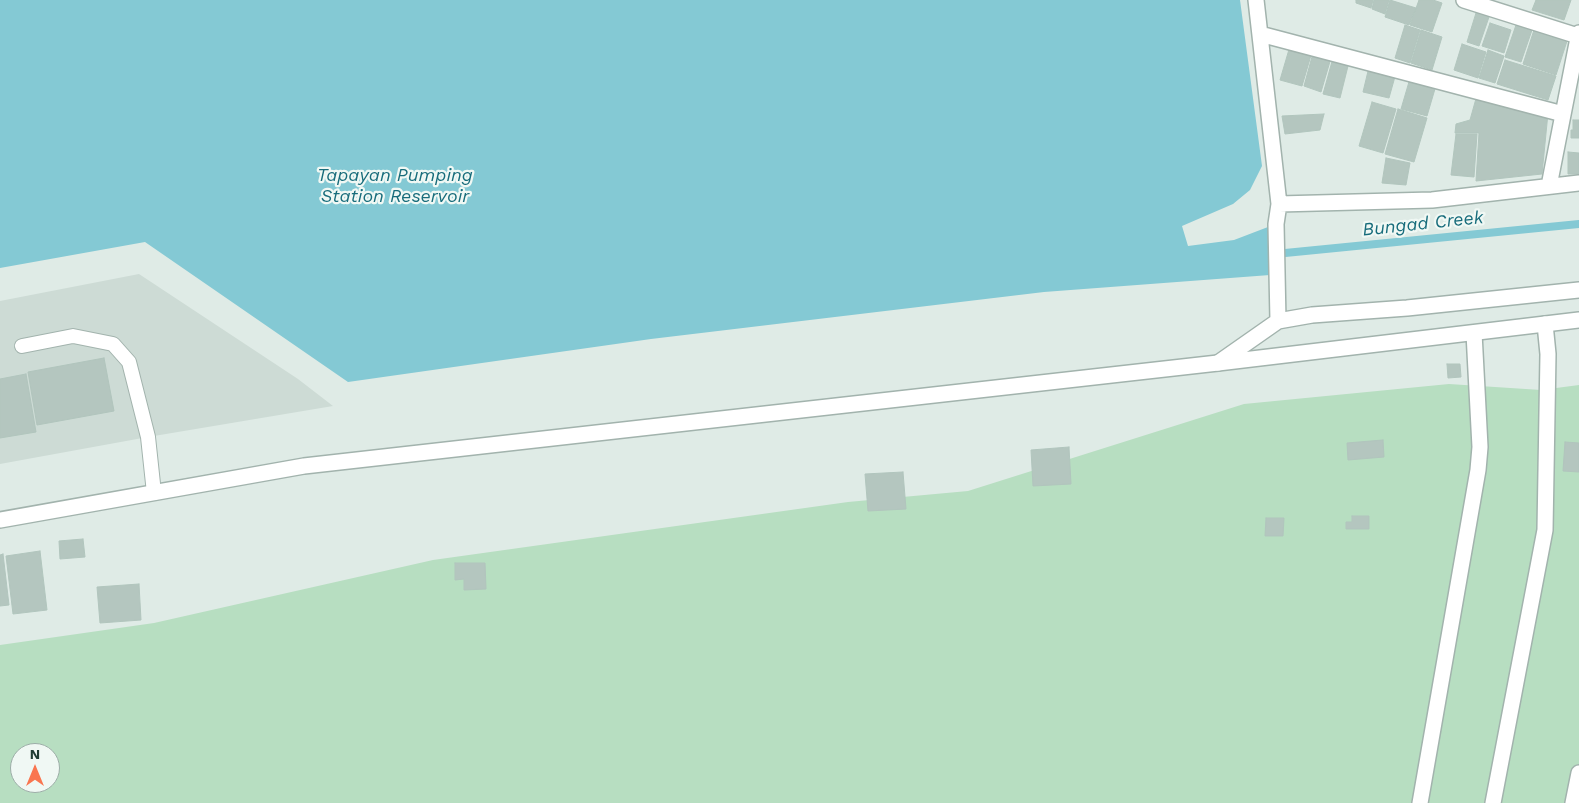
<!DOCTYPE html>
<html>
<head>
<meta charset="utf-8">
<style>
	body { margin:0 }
	#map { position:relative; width:1579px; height:803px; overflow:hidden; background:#dfebe6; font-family:"Work Sans",sans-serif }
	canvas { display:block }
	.north { position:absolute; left:10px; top:743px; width:50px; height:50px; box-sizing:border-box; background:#f0f8f4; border:1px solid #9cada7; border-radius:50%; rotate:0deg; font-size:14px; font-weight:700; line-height:20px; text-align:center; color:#1f3c34 }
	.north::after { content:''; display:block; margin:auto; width:18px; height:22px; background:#f97650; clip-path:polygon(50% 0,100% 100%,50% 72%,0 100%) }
</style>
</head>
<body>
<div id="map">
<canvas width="1579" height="803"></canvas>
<div class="north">N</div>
</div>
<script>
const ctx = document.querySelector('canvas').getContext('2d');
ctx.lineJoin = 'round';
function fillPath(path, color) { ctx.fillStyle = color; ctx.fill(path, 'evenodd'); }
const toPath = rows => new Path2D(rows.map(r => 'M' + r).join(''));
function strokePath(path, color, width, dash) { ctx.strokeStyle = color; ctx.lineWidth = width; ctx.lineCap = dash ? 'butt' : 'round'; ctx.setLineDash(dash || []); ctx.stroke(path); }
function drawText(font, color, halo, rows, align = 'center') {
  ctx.font = font + ' "Work Sans",sans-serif'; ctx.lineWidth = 4.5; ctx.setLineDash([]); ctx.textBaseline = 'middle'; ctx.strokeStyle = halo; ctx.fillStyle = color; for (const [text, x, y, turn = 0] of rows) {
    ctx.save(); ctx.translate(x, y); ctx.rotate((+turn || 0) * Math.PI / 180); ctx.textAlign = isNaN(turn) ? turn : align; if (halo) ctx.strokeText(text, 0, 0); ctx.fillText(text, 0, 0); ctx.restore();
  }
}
fillPath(toPath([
	[139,274,298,379,333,406,148,437,0,464,0,301]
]), '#cddbd5');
fillPath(toPath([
	[1449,384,1541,390,1579,385,1579,803,0,803,0,645,154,623,433,560,848,502,968,491,1244,404],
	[20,753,50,753,50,783,20,783]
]), '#b7dec1');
fillPath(toPath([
	[0,0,1240,0,1262,166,1250,190,1233,204,1182,226,1188,246,1234,240,1268,227,1270,275,1044,292,651,339,348,382,145,242,0,268]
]), '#84c9d4');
strokePath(toPath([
	[1275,254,1579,224]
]), '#84c9d4', 8);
const building = toPath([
	[1356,0,1373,0,1371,8,1356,3,1356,0],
	[1374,0,1389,0,1385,14,1372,9,1374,0],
	[1390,0,1416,8,1409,25,1385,17,1390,0],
	[1419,0,1433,0,1442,3,1432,32,1410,25,1419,0],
	[1536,0,1571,0,1564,20,1532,10,1536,0],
	[1476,13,1489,17,1479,46,1467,42,1476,13],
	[1490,23,1511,30,1504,53,1482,46,1490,23],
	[1405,25,1420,30,1410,63,1395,58,1405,25],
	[1516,25,1532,30,1521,62,1505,57,1516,25],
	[1421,30,1442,37,1432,70,1411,63,1421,30],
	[1534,30,1567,41,1556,75,1523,64,1534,30],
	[1462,44,1486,52,1478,78,1454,70,1462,44],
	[1290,46,1312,52,1302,86,1280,80,1290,46],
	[1488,50,1504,56,1495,83,1479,78,1488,50],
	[1313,53,1331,58,1321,92,1304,86,1313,53],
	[1333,58,1349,62,1340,98,1323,94,1333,58],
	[1505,60,1556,76,1548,100,1497,84,1505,60],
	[1369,67,1396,73,1389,98,1363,92,1369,67],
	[1411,75,1437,82,1427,116,1401,109,1411,75],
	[1477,95,1548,113,1542,174,1476,181,1479,133,1455,133,1456,124,1470,120,1477,95],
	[1372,102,1396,109,1383,153,1359,146,1372,102],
	[1398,109,1427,118,1414,162,1385,154,1398,109],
	[1324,114,1320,130,1285,134,1282,116,1324,114],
	[1573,120,1579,120,1579,138,1571,138,1571,130,1573,130,1573,120],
	[1456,134,1477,134,1474,177,1451,175,1456,134],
	[1568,152,1579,153,1579,174,1568,174,1568,152],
	[1386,158,1410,163,1406,185,1382,183,1386,158],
	[104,358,114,411,37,425,28,372,104,358],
	[1447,364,1460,364,1461,377,1448,378,1447,364],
	[26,374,36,432,0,438,0,379,26,374],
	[1383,440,1384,457,1348,460,1347,443,1383,440],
	[1565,442,1579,443,1579,472,1563,471,1565,442],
	[1069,447,1071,484,1033,486,1031,450,1069,447],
	[903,472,906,509,868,511,865,474,903,472],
	[1352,516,1369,516,1369,529,1346,529,1346,522,1352,522,1352,516],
	[1266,518,1284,518,1283,536,1265,536,1266,518],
	[83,539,85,557,60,559,59,541,83,539],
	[40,551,47,610,13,614,6,556,40,551],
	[3,554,9,605,0,606,0,555,3,554],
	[455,563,485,563,486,589,464,590,464,579,455,580,455,563],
	[139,584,141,620,100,623,97,587,139,584]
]);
fillPath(building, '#b4c6bf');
strokePath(building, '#b1c5bd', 1);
const service = toPath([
	[22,346,73,336,113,344,129,362,148,437,154,493]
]);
const minor = toPath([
	[1464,0,1578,36],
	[1260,34,1563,114],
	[1549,186,1579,33],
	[1279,204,1432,200,1579,183],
	[1278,321,1312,315,1407,308,1579,290],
	[1218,363,1278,321,1276,224,1279,204,1256,0],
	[1420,803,1478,470,1480,447,1474,333],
	[1493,803,1545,530,1548,354,1545,324],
	[1573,803,1579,773]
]);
const tertiary = toPath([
	[0,520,304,466,1218,363,1579,320]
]);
strokePath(service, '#a2b3ad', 16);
strokePath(minor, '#a2b3ad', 18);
strokePath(tertiary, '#a2b3ad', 18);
strokePath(service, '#fff', 14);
strokePath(minor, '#fff', 15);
strokePath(tertiary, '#fff', 15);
drawText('italic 18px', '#176c7b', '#f0f8f4', [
	["Tapayan Pumping",395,176],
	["Station Reservoir",395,197],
	["Bungad Creek",1423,224,-6]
]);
</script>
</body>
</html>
